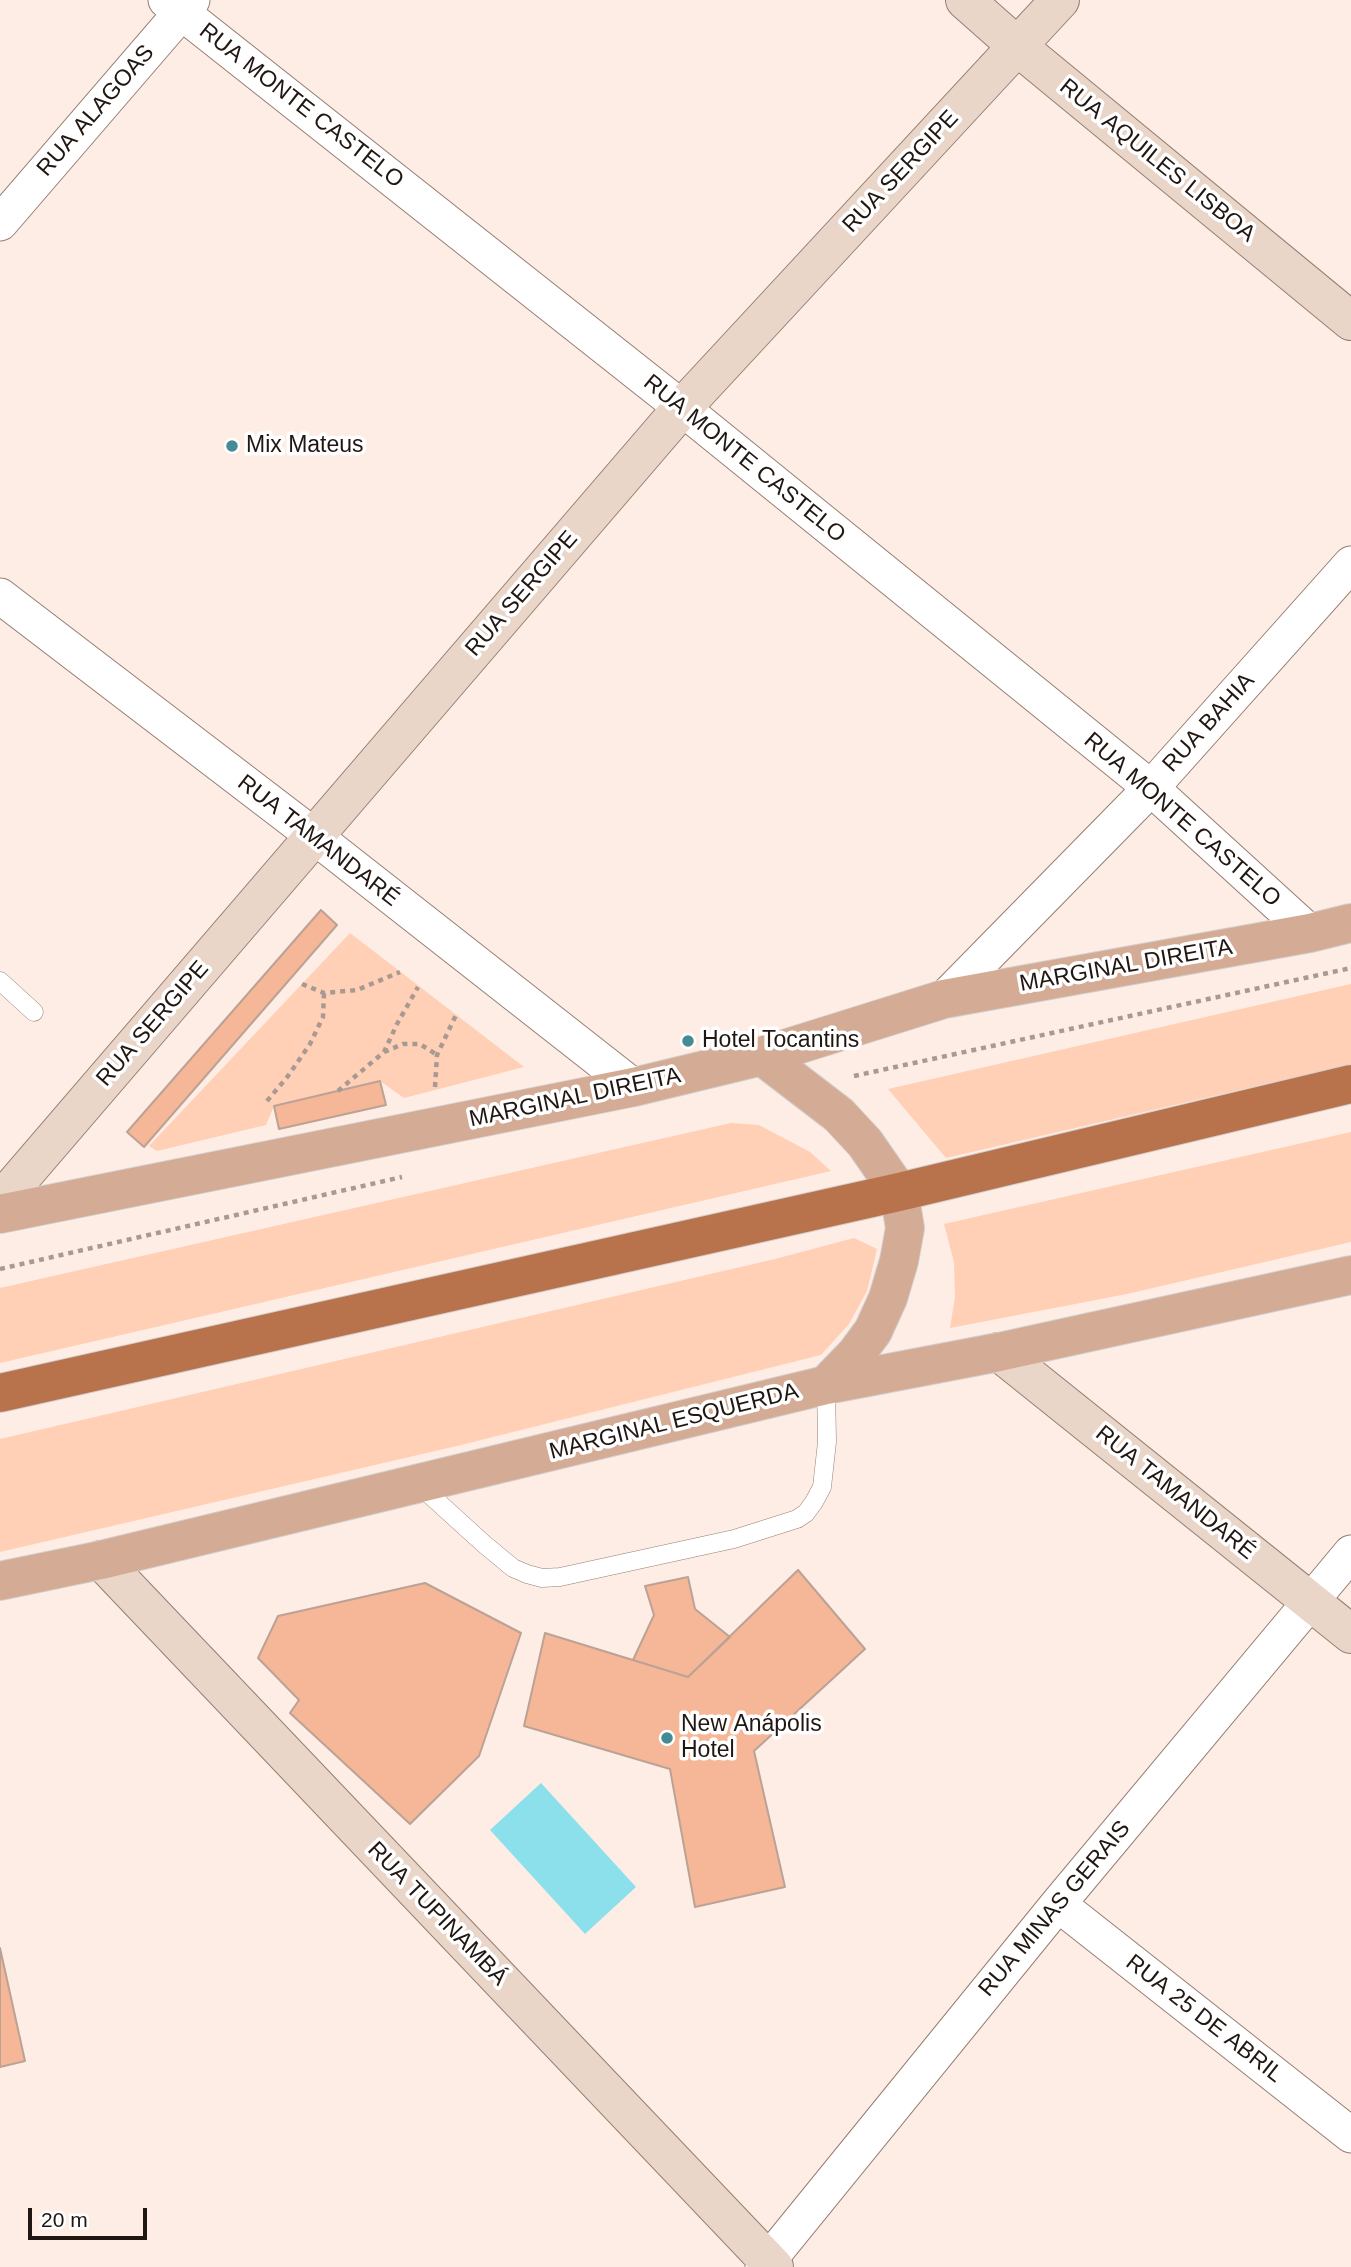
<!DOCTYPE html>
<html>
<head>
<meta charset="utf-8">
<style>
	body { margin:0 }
	#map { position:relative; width:1351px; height:2267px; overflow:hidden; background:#feede5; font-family:Arial,sans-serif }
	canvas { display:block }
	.scale { position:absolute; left:28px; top:2208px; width:119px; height:32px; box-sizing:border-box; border:4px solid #201612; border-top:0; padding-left:9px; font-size:21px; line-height:24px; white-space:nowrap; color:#201612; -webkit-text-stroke:5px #fff; paint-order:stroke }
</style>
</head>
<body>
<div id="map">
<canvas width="1351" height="2267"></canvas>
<div class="scale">20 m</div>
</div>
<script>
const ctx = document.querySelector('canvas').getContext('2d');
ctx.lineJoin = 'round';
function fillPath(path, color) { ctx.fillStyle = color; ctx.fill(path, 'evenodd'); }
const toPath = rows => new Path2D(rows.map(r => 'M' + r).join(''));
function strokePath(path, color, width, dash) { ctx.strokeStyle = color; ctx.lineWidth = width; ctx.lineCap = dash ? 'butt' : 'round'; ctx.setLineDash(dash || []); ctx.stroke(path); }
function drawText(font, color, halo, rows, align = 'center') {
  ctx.font = font + ' Arial,sans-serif'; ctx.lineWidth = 7; ctx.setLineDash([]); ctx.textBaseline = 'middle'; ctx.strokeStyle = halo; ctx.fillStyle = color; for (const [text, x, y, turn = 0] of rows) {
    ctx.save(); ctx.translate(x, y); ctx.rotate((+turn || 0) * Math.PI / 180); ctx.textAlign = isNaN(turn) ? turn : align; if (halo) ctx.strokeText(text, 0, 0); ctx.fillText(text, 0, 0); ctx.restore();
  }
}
fillPath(toPath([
	[350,933,524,1067,404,1098,380,1081,274,1106,266,1125,157,1151,149,1146],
	[1351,984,1351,1064,946,1158,888,1089],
	[731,1123,759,1125,810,1152,831,1171,0,1363,0,1288],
	[1351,1132,1351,1242,1127,1294,950,1328,955,1297,954,1262,944,1224],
	[854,1238,877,1249,867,1291,849,1324,821,1355,461,1445,0,1552,0,1439,775,1259]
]), '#ffcfb6');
fillPath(toPath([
	[541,1783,636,1887,585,1934,490,1830]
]), '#8be0eb');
const building = toPath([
	[321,910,337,925,144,1147,127,1132,321,910],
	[380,1081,386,1105,279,1129,274,1106,380,1081],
	[798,1570,865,1649,754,1751,785,1887,695,1907,670,1769,524,1726,545,1633,688,1677,798,1570],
	[688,1577,695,1609,730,1637,688,1677,633,1660,654,1615,645,1586,688,1577],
	[425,1583,521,1633,479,1756,410,1824,290,1713,299,1700,258,1658,278,1616,425,1583],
	[0,1948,25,2061,0,2067,0,1948]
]);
fillPath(building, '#f5b797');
strokePath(building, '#bba295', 2);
const lane = toPath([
	[0,981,34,1012],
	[418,1484,484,1544,513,1568,527,1574,542,1578,560,1577,734,1539,797,1519,806,1513,814,1502,822,1487,827,1442,826,1385]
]);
const street = toPath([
	[166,0,682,408,1151,788,1310,933],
	[0,223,192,0],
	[0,596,314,836,634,1087],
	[944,999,1151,788,1351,564],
	[1058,1904,1351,2135],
	[763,2267,1058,1904,1351,1553]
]);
const secondary = toPath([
	[965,0,1017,46,1351,321],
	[0,1202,682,408,1060,0],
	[999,1352,1351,1634],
	[101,1560,774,2267]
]);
const primary = toPath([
	[762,1056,839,1115,865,1143,899,1192,905,1228,899,1261,888,1298,873,1331,856,1354,826,1385],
	[0,1214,634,1087,762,1056,944,999,1310,933,1351,923],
	[0,1581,101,1560,826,1385,999,1352,1351,1275]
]);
const highway = toPath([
	[0,1393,899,1192,1351,1084]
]);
strokePath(lane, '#967e72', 19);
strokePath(street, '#967e72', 37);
strokePath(secondary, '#967e72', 40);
strokePath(primary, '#d2d0d0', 40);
strokePath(highway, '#d2d0d0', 40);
strokePath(toPath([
	[302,984,324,993,357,990,400,972],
	[384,1052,403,1044,420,1044,437,1055],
	[854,1076,1351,968],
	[435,1087,437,1055,456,1015],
	[338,1091,384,1052,397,1024,418,987],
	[267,1101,288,1076,310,1044,323,1017,324,993],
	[0,1269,402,1177]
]), '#a89a93', 4.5, [5, 5]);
strokePath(lane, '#fff', 18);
strokePath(street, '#fff', 35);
strokePath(secondary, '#ead5c9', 38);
strokePath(primary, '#d4ab94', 38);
strokePath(highway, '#b8734c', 38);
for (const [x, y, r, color] of [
	[232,446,7,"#448b93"],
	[688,1041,7,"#448b93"],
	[667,1738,7,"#448b93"]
]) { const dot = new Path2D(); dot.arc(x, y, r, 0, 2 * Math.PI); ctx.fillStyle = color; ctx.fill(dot); strokePath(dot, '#fff', 2.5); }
drawText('23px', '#201612', '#fff', [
	["RUA MONTE CASTELO",301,106,38],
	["RUA ALAGOAS",96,111,-49],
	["RUA AQUILES LISBOA",1157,161,39],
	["RUA SERGIPE",901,172,-47],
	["RUA MONTE CASTELO",744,459,39],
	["RUA SERGIPE",522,594,-49],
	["RUA BAHIA",1209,723,-48],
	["RUA MONTE CASTELO",1182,820,41],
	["RUA TAMANDARÉ",318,841,38],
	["MARGINAL DIREITA",1126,966,-10],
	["RUA SERGIPE",153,1024,-49],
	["MARGINAL DIREITA",575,1098,-12],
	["MARGINAL ESQUERDA",674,1422,-14],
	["RUA TAMANDARÉ",1175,1493,39],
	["RUA MINAS GERAIS",1055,1909,-50],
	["RUA TUPINAMBÁ",437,1914,46],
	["RUA 25 DE ABRIL",1204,2019,38]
]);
drawText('23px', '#201612', '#fff', [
	["Mix Mateus",246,446],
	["Hotel Tocantins",702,1041],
	["New Anápolis",681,1725],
	["Hotel",681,1751]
], 'left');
</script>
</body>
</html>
